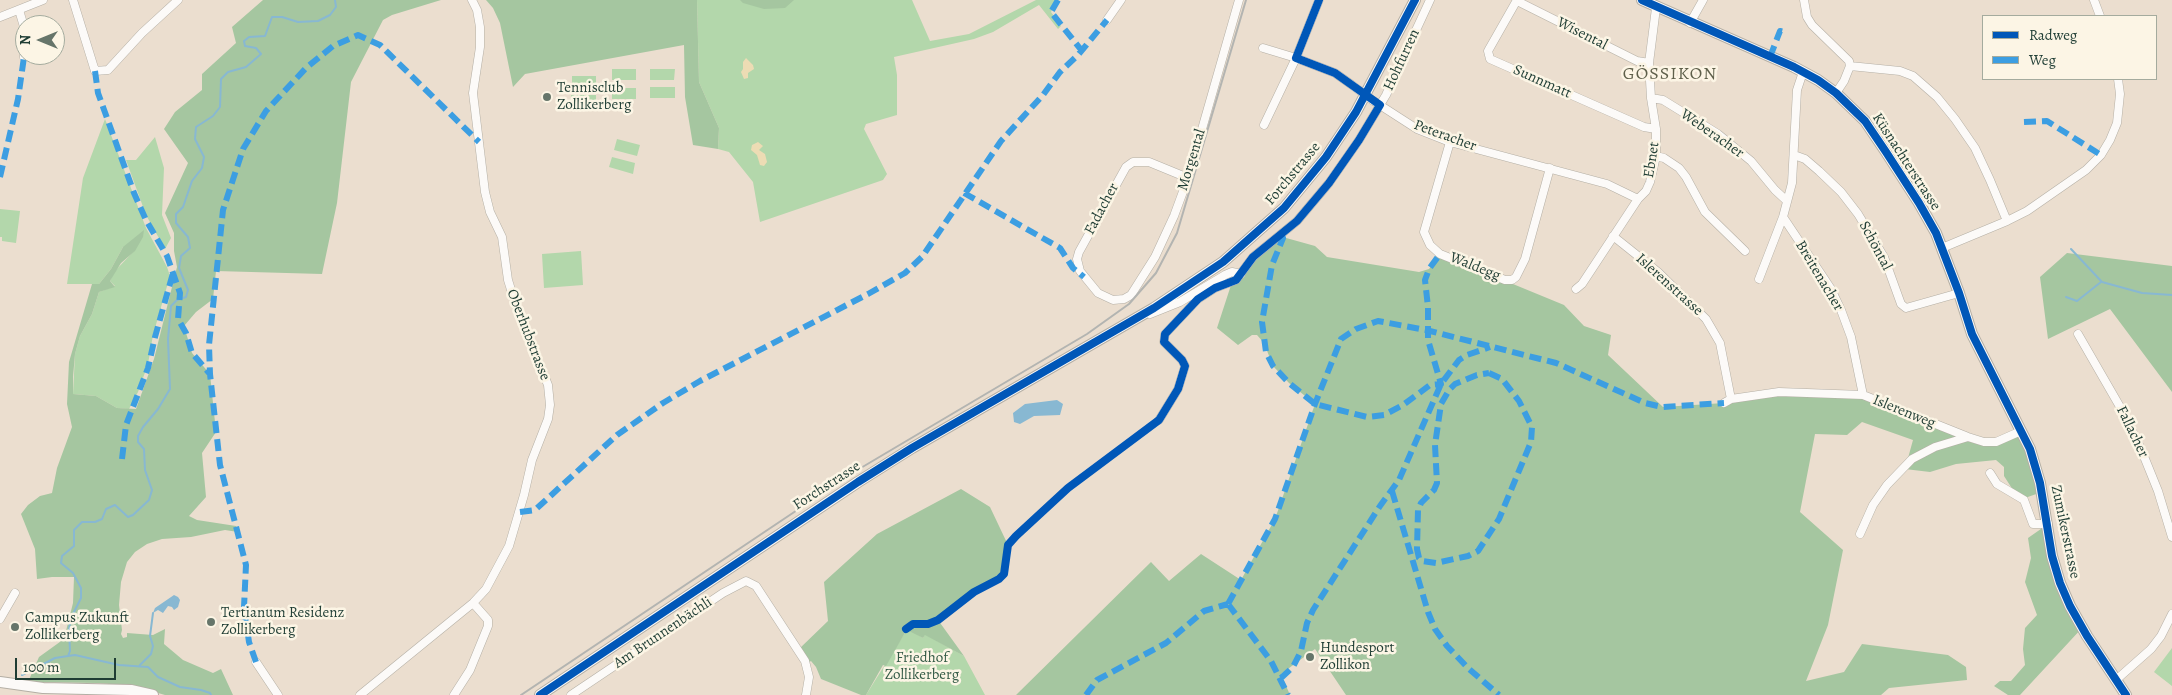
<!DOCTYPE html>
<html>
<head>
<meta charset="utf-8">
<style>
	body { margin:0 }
	#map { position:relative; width:2172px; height:695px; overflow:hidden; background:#ebdecf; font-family:Alegreya,serif }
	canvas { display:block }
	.legend { position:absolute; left:1982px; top:15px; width:175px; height:65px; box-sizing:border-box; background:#fcf5e5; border:1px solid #a4ab9e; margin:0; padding:6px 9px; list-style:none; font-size:15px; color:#1f3d34 }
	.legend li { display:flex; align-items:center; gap:10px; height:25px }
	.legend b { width:25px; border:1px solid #a4ab9e }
	.north { position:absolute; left:15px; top:15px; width:50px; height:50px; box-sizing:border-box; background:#fcf5e5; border:1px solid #a4ab9e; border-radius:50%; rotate:270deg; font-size:14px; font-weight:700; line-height:20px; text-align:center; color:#1f3d34 }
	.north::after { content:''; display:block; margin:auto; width:18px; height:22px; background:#66756a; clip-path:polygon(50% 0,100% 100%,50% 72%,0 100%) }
	.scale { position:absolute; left:15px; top:658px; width:101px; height:22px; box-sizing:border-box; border:2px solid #1f3d34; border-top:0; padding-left:6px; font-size:15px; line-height:18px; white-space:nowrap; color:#1f3d34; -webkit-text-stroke:4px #fcf5e5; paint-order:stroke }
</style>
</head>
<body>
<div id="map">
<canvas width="2172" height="695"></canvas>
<ul class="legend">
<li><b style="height:6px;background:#0057b8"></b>Radweg</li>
<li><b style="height:6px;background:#3c9ee2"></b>Weg</li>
</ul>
<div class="north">N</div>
<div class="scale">100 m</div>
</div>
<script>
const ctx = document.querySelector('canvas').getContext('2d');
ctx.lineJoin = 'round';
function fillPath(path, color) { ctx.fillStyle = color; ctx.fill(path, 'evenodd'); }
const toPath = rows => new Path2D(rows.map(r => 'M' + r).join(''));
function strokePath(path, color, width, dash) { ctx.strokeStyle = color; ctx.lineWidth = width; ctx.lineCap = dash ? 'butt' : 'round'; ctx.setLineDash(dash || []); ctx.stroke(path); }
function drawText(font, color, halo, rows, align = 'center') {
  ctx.font = font + ' Alegreya,serif'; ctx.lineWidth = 5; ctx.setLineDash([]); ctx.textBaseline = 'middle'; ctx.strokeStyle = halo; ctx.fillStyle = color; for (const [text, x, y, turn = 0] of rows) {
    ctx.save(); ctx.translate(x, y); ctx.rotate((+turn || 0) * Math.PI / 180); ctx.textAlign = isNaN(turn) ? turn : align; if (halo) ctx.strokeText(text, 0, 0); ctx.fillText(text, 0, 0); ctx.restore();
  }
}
fillPath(toPath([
	[697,0,912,0,930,41,969,34,1036,0,1057,0,1051,12,1061,26,1058,29,1039,5,993,32,974,39,894,57,897,75,897,115,866,124,864,129,887,174,883,180,760,222,753,182,729,152,718,149,719,128,699,82],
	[612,69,636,69,636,80,612,80],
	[650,69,675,69,674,80,650,80],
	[572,76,596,76,596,87,572,87],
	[650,87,675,87,675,98,650,98],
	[612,88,636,88,636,99,612,99],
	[571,95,596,95,596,106,571,106],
	[105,119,146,228,167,267,170,276,153,335,148,364,138,392,129,409,117,408,96,396,73,394,75,354,80,336,92,314,99,292,115,286,110,281,114,272,134,251,123,247,111,269,99,284,67,284,83,178],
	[155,137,164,168,162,215,171,238,165,249,146,215,126,160,136,160],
	[617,139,640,145,637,156,614,150],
	[612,157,635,163,633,174,609,167],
	[0,209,20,211,16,243,2,241,2,237,0,237],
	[581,251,583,285,544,288,542,254],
	[906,631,912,631,923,638,925,634,964,656,985,695,866,695],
	[2172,648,2172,686,2154,672]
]), '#b3d7ab');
fillPath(toPath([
	[263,0,441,0,392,15,383,20,351,82,337,203,322,274,216,271,213,299,196,312,184,326,192,353,210,374,216,432,202,453,206,497,189,516,197,520,236,526,238,532,225,530,191,537,162,539,147,544,135,552,127,562,121,582,119,605,122,630,121,634,123,638,127,637,127,633,153,635,165,629,164,644,183,660,213,673,221,669,233,695,165,695,134,686,97,683,28,682,39,657,64,639,73,603,74,577,52,577,37,579,35,549,21,514,28,505,40,496,52,493,57,468,72,427,67,404,69,362,92,284,99,284,111,269,123,247,144,230,143,237,135,251,121,263,110,281,115,287,99,292,92,314,80,336,75,354,73,377,73,394,96,396,117,408,136,409,154,359,177,267,174,251,174,233,165,213,188,163,164,129,175,112,202,90,202,74,236,43,232,27],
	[486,0,697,0,699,82,719,128,718,149,693,145,685,97,684,45,525,74,513,87,500,23,493,8],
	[740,0,794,0,785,8,764,9,743,3],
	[1279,236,1315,246,1327,257,1419,272,1429,269,1440,254,1564,305,1584,326,1611,335,1608,355,1663,407,1724,403,1779,392,1863,395,1984,442,2021,431,2039,493,2025,498,2013,490,2004,476,2004,467,1996,460,1956,464,1930,472,1905,469,1913,440,1862,422,1847,435,1815,434,1800,512,1843,550,1828,625,1806,681,1844,672,1862,644,1948,655,1966,667,1967,680,1889,688,1881,695,1346,695,1315,649,1281,674,1290,695,1016,695,1151,562,1169,581,1201,554,1241,580,1275,519,1315,404,1289,383,1273,366,1264,343,1257,335,1252,335,1238,345,1217,328,1232,282],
	[2067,253,2172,266,2172,392,2110,309,2048,339,2040,277],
	[961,489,990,507,1008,545,1004,574,974,592,938,620,964,656,925,635,923,638,909,631,906,631,886,666,883,665,866,695,861,695,821,679,816,667,811,661,806,664,799,649,828,621,824,582,877,534],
	[2048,524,2052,556,2082,628,2020,695,2008,695,1994,686,2000,681,2011,681,2025,665,2023,649,2025,628,2037,615,2025,582,2031,558,2028,538]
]), '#a5c6a0');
fillPath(toPath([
	[746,58,753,65,754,69,748,73,748,78,744,79,741,72,743,69,743,62],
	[758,142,763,146,759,150,765,154,767,162,764,166,760,165,757,155,751,150,752,145]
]), '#eddcb4');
fillPath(toPath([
	[1057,400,1063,404,1060,415,1034,416,1020,424,1014,422,1013,413,1025,404],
	[174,595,178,597,180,600,178,607,174,610,172,607,168,606,163,613,158,610,153,613,155,608]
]), '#88b8d2');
strokePath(toPath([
	[2071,249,2102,282,2142,293,2172,295],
	[2066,297,2077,301,2101,282],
	[68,656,75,655,119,665,148,667,158,677,180,687,201,690,210,693,211,695],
	[140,665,151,654,153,646,150,636,153,613],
	[22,675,55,658,68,656,70,651,69,629,71,618,81,598,81,588,73,573,61,563,62,556,74,546,74,530,82,522,95,522,102,519,106,509,115,505,128,517,133,515,149,500,152,490,145,470,144,449,138,442,138,436,143,427,158,409,170,389,168,339,171,306,177,300,186,297,188,290,179,268,181,256,190,248,188,237,176,223,176,214,183,207,192,181,202,168,204,157,195,139,196,127,213,116,220,107,221,79,228,72,246,67,261,54,256,48,245,46,244,41,249,37,265,36,272,17,282,17,298,22,318,21,330,15,336,7,335,0]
]), '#88b8d2', 2);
const minor = toPath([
	[73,0,95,71,108,70,142,33,178,0],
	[1517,0,1488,51,1490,59,1644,127,1656,129],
	[1804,0,1807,17,1812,25,1849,61,1850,66,1844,81,1836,93],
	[2094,0,2100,16],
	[1517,1,1637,61,1649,63],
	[19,10,25,30,24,57],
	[0,17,43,0],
	[1107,20,1121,0],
	[1690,23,1703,0],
	[1263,48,1296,58,1335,73,1352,85],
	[1850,66,1900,71,1913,76,1937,97,1955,119,1975,148,1990,180,2007,221],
	[1651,98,1663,100,1718,134,1751,161,1775,190,1787,201],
	[1372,100,1417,129,1450,142,1607,184,1638,199],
	[1264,125,1296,58,1319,0],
	[1450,142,1424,232,1430,245,1440,254,1505,280,1512,280,1516,277,1525,259,1550,168],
	[1794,155,1805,159,1819,171,1841,192,1858,214,1884,257,1901,304,1906,308,1959,293],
	[1656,156,1664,158,1679,168,1686,177,1705,212,1745,251],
	[1188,178,1149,162,1133,162,1126,167,1079,252,1077,259,1080,271,1098,293,1113,300,1124,299,1131,295,1155,257,1174,216,1188,178,1239,0],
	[1783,217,1831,289,1841,310,1851,337,1863,395],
	[1613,236,1658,272,1706,319,1720,343,1731,399],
	[1942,248,2007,221,2027,211,2086,170,2101,155,2110,140,2117,123,2120,94,2118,79],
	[1759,279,1783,217,1792,183,1797,90,1803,72],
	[1576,289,1582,284,1638,199,1646,191,1650,182,1656,156,1656,129,1651,98,1649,63,1656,8],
	[1150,314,1180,302,1225,275,1232,272,1241,274],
	[2078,334,2123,412,2141,449,2158,491,2172,537],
	[1724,403,1731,399,1779,392,1863,395,1968,437,1984,442,1996,442,2021,431],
	[1159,420,1178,389,1185,366,1182,360,1164,342,1165,334,1198,299,1215,288,1236,280,1253,257,1297,221,1329,183,1359,140,1386,95,1430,0],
	[1990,473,1997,484,2024,500,2033,524,2048,524],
	[1860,534,1873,505,1887,485,1912,459,1935,447,1968,437],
	[0,619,15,593],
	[256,662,278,695],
	[2116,680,2151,649,2161,636,2172,614],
	[360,695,473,603,486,589,509,546,524,495,532,460,548,419,550,405,548,385,517,309,508,280,502,237,490,212,485,192,473,93,480,47,480,27,477,10,472,0],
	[454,695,470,670,488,626,488,620,473,603],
	[571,695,723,593,746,581,756,586,805,661,809,677,806,695]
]);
const secondary = toPath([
	[1642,0,1794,67,1818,80,1836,93,1865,121,1886,152,1919,203,1936,233,1959,293,1972,334,2030,449,2040,483,2052,556,2060,583,2070,606,2087,636,2126,695],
	[0,682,43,688,131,690,153,695],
	[540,695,858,482,912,448,1154,308,1223,262,1284,208,1326,157,1356,112,1415,0]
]);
strokePath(minor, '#b4afa5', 9);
strokePath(secondary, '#b4afa5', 12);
strokePath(minor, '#fcfaf8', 8);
strokePath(secondary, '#fcfaf8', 10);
strokePath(toPath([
	[521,695,854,472,1087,334,1129,304,1156,273,1177,233,1246,0]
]), '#b3b4b1', 2);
const minorBridge = toPath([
	[1352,85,1372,100]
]);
strokePath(minorBridge, '#b4afa5', 9, []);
strokePath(minorBridge, '#fcfaf8', 8);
strokePath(toPath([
	[1058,0,1051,12,1082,51],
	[1770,57,1780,31,1784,32],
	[95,71,98,93,134,193,146,220,167,256,180,293,178,319,186,333,192,353,210,374],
	[2024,122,2047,121,2101,155],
	[0,177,18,99,24,57],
	[964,193,1060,248,1073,268,1084,277],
	[1280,236,1283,238,1272,265,1262,322,1266,352,1273,366,1289,383,1315,404,1367,417,1384,415,1403,405,1430,385,1441,384,1428,340,1428,307,1425,280,1429,269,1440,254],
	[1489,373,1502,379,1519,401,1532,427,1531,442,1499,519,1478,551,1468,556,1436,563,1422,561,1419,558,1417,549,1418,510,1421,503,1434,490,1437,483,1435,445,1441,404,1449,390,1455,384,1477,375,1489,373],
	[122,459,126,425,148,368,155,337,173,273],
	[1392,491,1428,612,1435,629,1447,646,1468,668,1499,695],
	[520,512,535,510,617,435,663,403,700,381,868,294,905,273,922,257,1001,141,1043,95,1060,72,1078,55,1107,20],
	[1228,604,1275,519,1315,404,1341,339,1356,329,1378,321,1426,330,1556,363,1645,403,1662,407,1724,403],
	[1228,604,1271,661,1288,695],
	[256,662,249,642,244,607,246,565,220,465,210,374,209,345,223,210,243,149,266,111,306,68,333,46,358,35,380,45,479,142],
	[1281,678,1293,667,1301,651,1307,623,1313,610,1380,506,1399,480,1441,384,1459,360,1467,355,1490,347],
	[1086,695,1097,680,1166,643,1204,611,1228,604]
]), '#3c9ee2', 6, [12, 6]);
strokePath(toPath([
	[1642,0,1794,67,1818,80,1836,93,1865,121,1886,152,1919,203,1936,233,1959,293,1972,334,2030,449,2040,483,2052,556,2060,583,2070,606,2087,636,2126,695],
	[906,629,913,624,928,624,938,620,974,592,999,579,1004,574,1008,545,1016,536,1068,488,1159,420,1178,389,1185,366,1182,360,1164,342,1165,334,1198,299,1215,288,1236,280,1253,257,1297,221,1329,183,1359,140,1380,105,1335,73,1296,58,1319,0],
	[540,695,858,482,912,448,1154,308,1223,262,1284,208,1326,157,1356,112,1415,0]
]), '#0057b8', 8);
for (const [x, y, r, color] of [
	[547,97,5,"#66756a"],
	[211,622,5,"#66756a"],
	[15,627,5,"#66756a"],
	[1310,657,5,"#66756a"]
]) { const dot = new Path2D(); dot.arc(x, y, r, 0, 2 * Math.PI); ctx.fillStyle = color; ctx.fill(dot); strokePath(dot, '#fcf5e5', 2); }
drawText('15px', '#1f3d34', '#fcf5e5', [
	["Wisental",1582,34,27],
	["Hohfurren",1402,60,-65],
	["Sunnmatt",1542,82,24],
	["Weberacher",1712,134,35],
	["Peteracher",1445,136,20],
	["Morgental",1192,160,-73],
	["Ebnet",1652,160,-81],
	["Küsnachterstrasse",1906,162,57],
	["Forchstrasse",1293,174,-50],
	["Fadacher",1102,209,-62],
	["Schöntal",1875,246,62],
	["Waldegg",1475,267,22],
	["Breitenacher",1819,276,59],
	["Islerenstrasse",1669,285,42],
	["Oberhubstrasse",528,335,69],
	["Islerenweg",1904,412,22],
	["Fallacher",2132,432,64],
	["Forchstrasse",827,486,-33],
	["Zumikerstrasse",2065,532,78],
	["Am Brunnenbächli",663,633,-34]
]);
drawText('15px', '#1f3d34', '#fcf5e5', [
	["Tennisclub",557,88],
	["Zollikerberg",557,105],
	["Tertianum Residenz",221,613],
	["Zollikerberg",221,630],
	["Campus Zukunft",25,618],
	["Zollikerberg",25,635],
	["Hundesport",1320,648],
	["Zollikon",1320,665]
], 'left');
drawText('15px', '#345b46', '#fcf5e5', [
	["Friedhof",922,658],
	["Zollikerberg",922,675]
]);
ctx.letterSpacing = '1px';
drawText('18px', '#5e5f4a', '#fcf5e5', [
	["GÖSSIKON",1670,75]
]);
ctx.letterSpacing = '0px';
</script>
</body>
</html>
